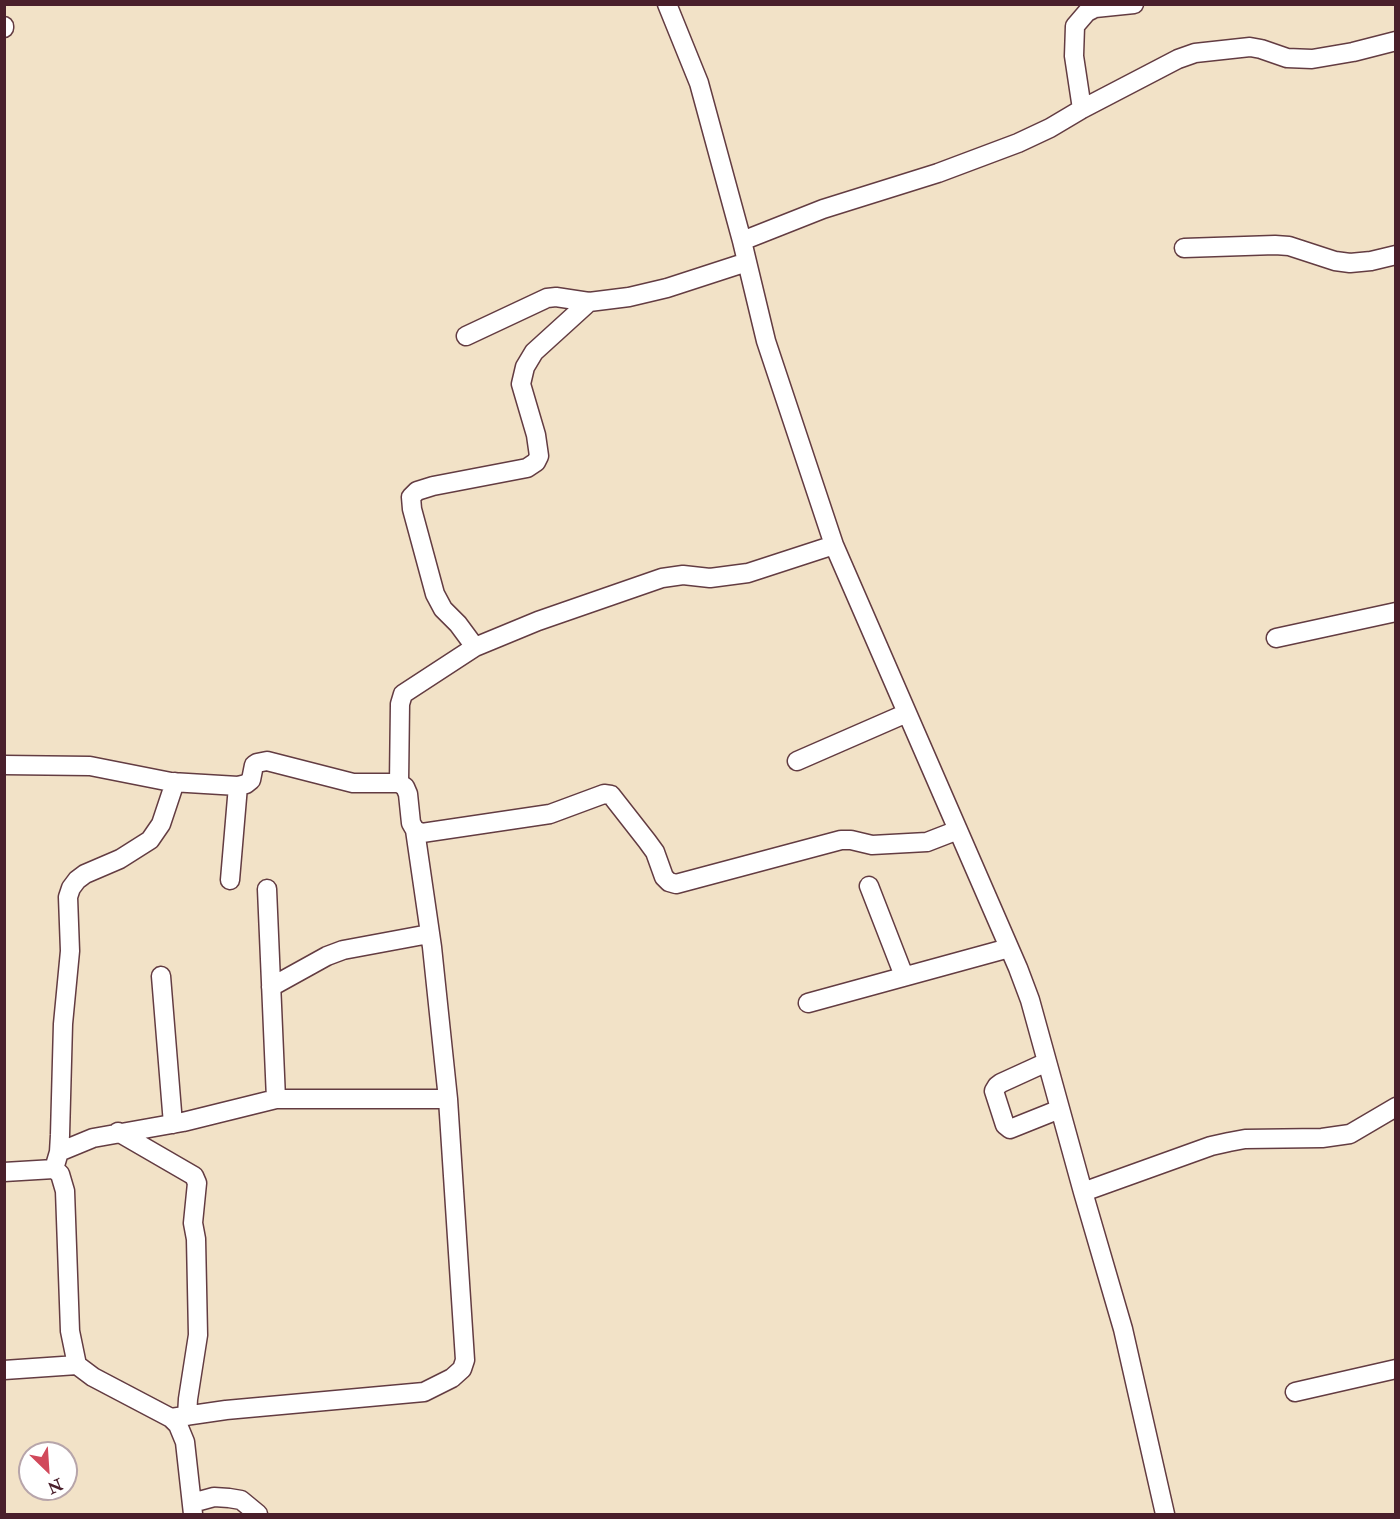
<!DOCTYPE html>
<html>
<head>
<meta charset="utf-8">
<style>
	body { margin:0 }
	#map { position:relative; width:1400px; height:1519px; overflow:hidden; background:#f2e2c7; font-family:"IM FELL Double Pica",serif }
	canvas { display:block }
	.frame { position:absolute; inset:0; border:6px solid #4a1f2b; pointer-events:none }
	.north { position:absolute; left:18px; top:1441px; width:60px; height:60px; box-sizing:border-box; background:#fff; border:2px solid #b7a5aa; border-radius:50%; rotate:155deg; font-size:16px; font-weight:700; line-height:24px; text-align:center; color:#4a1f2b }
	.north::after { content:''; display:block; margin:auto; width:21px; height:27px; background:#d1495b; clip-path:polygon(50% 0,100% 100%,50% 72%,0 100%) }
</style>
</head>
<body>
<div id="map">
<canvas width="1400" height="1519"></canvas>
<div class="frame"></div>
<div class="north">N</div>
</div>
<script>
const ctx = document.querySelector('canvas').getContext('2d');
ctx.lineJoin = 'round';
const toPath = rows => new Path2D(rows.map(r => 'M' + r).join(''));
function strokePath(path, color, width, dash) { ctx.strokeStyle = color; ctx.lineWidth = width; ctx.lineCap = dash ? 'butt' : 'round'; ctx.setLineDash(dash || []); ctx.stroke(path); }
const minor = toPath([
	[667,4,699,83,742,241,766,341,834,545,1018,968,1030,1000,1083,1192,1123,1329,1165,1514],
	[4,26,4,28],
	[1082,109,1074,56,1075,26,1087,12,1095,8,1134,4],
	[742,241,823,209,938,173,1018,143,1050,128,1082,109,1178,59,1195,53,1250,47,1261,49,1287,58,1312,59,1353,52,1396,41],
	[1184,248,1275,245,1289,246,1335,261,1350,263,1371,261,1396,255],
	[466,336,547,298,556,297,589,302,629,297,667,288,747,262],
	[1276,638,1396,612],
	[475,647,458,624,443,609,435,594,412,509,411,497,417,491,433,486,527,468,536,462,539,456,536,435,521,384,525,367,534,352,589,302],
	[797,761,907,713],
	[4,765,90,766,171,782,238,786,246,784,251,780,254,765,257,763,267,761,353,783,399,783,405,787,408,794,411,823,415,830,422,833,550,814,604,794,611,795,647,841,655,852,664,877,669,882,676,884,841,840,851,840,872,845,927,842,958,830],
	[399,783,400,704,403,694,475,647,538,621,662,578,683,575,710,578,748,573,834,545],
	[230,880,238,786],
	[869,886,904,976],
	[267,889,276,1099],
	[161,976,173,1124],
	[271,987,327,956,343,950,429,934],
	[808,1003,1009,948],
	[1047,1062,1001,1083,997,1086,994,1091,1005,1125,1010,1129,1060,1109],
	[118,1132,194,1176,197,1183,193,1223,196,1239,198,1335,188,1399,187,1416],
	[59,1152,93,1138,183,1122,276,1099,448,1099],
	[54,1169,59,1152,60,1135,63,1024,70,951,68,897,71,888,77,880,85,874,120,859,150,840,161,824,175,782],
	[4,1172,54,1169,60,1174,65,1191,70,1331,77,1365,93,1377,171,1418,178,1425,185,1442,193,1514],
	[1083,1192,1211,1146,1229,1142,1245,1139,1322,1138,1350,1134,1396,1107],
	[4,1370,77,1365],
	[1295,1392,1396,1369],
	[171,1418,226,1410,424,1392,452,1378,462,1369,465,1360,448,1099,432,947,415,830],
	[192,1503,214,1497,229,1498,241,1500,258,1514]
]);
strokePath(minor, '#633c42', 21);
strokePath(minor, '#fff', 18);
</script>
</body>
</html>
